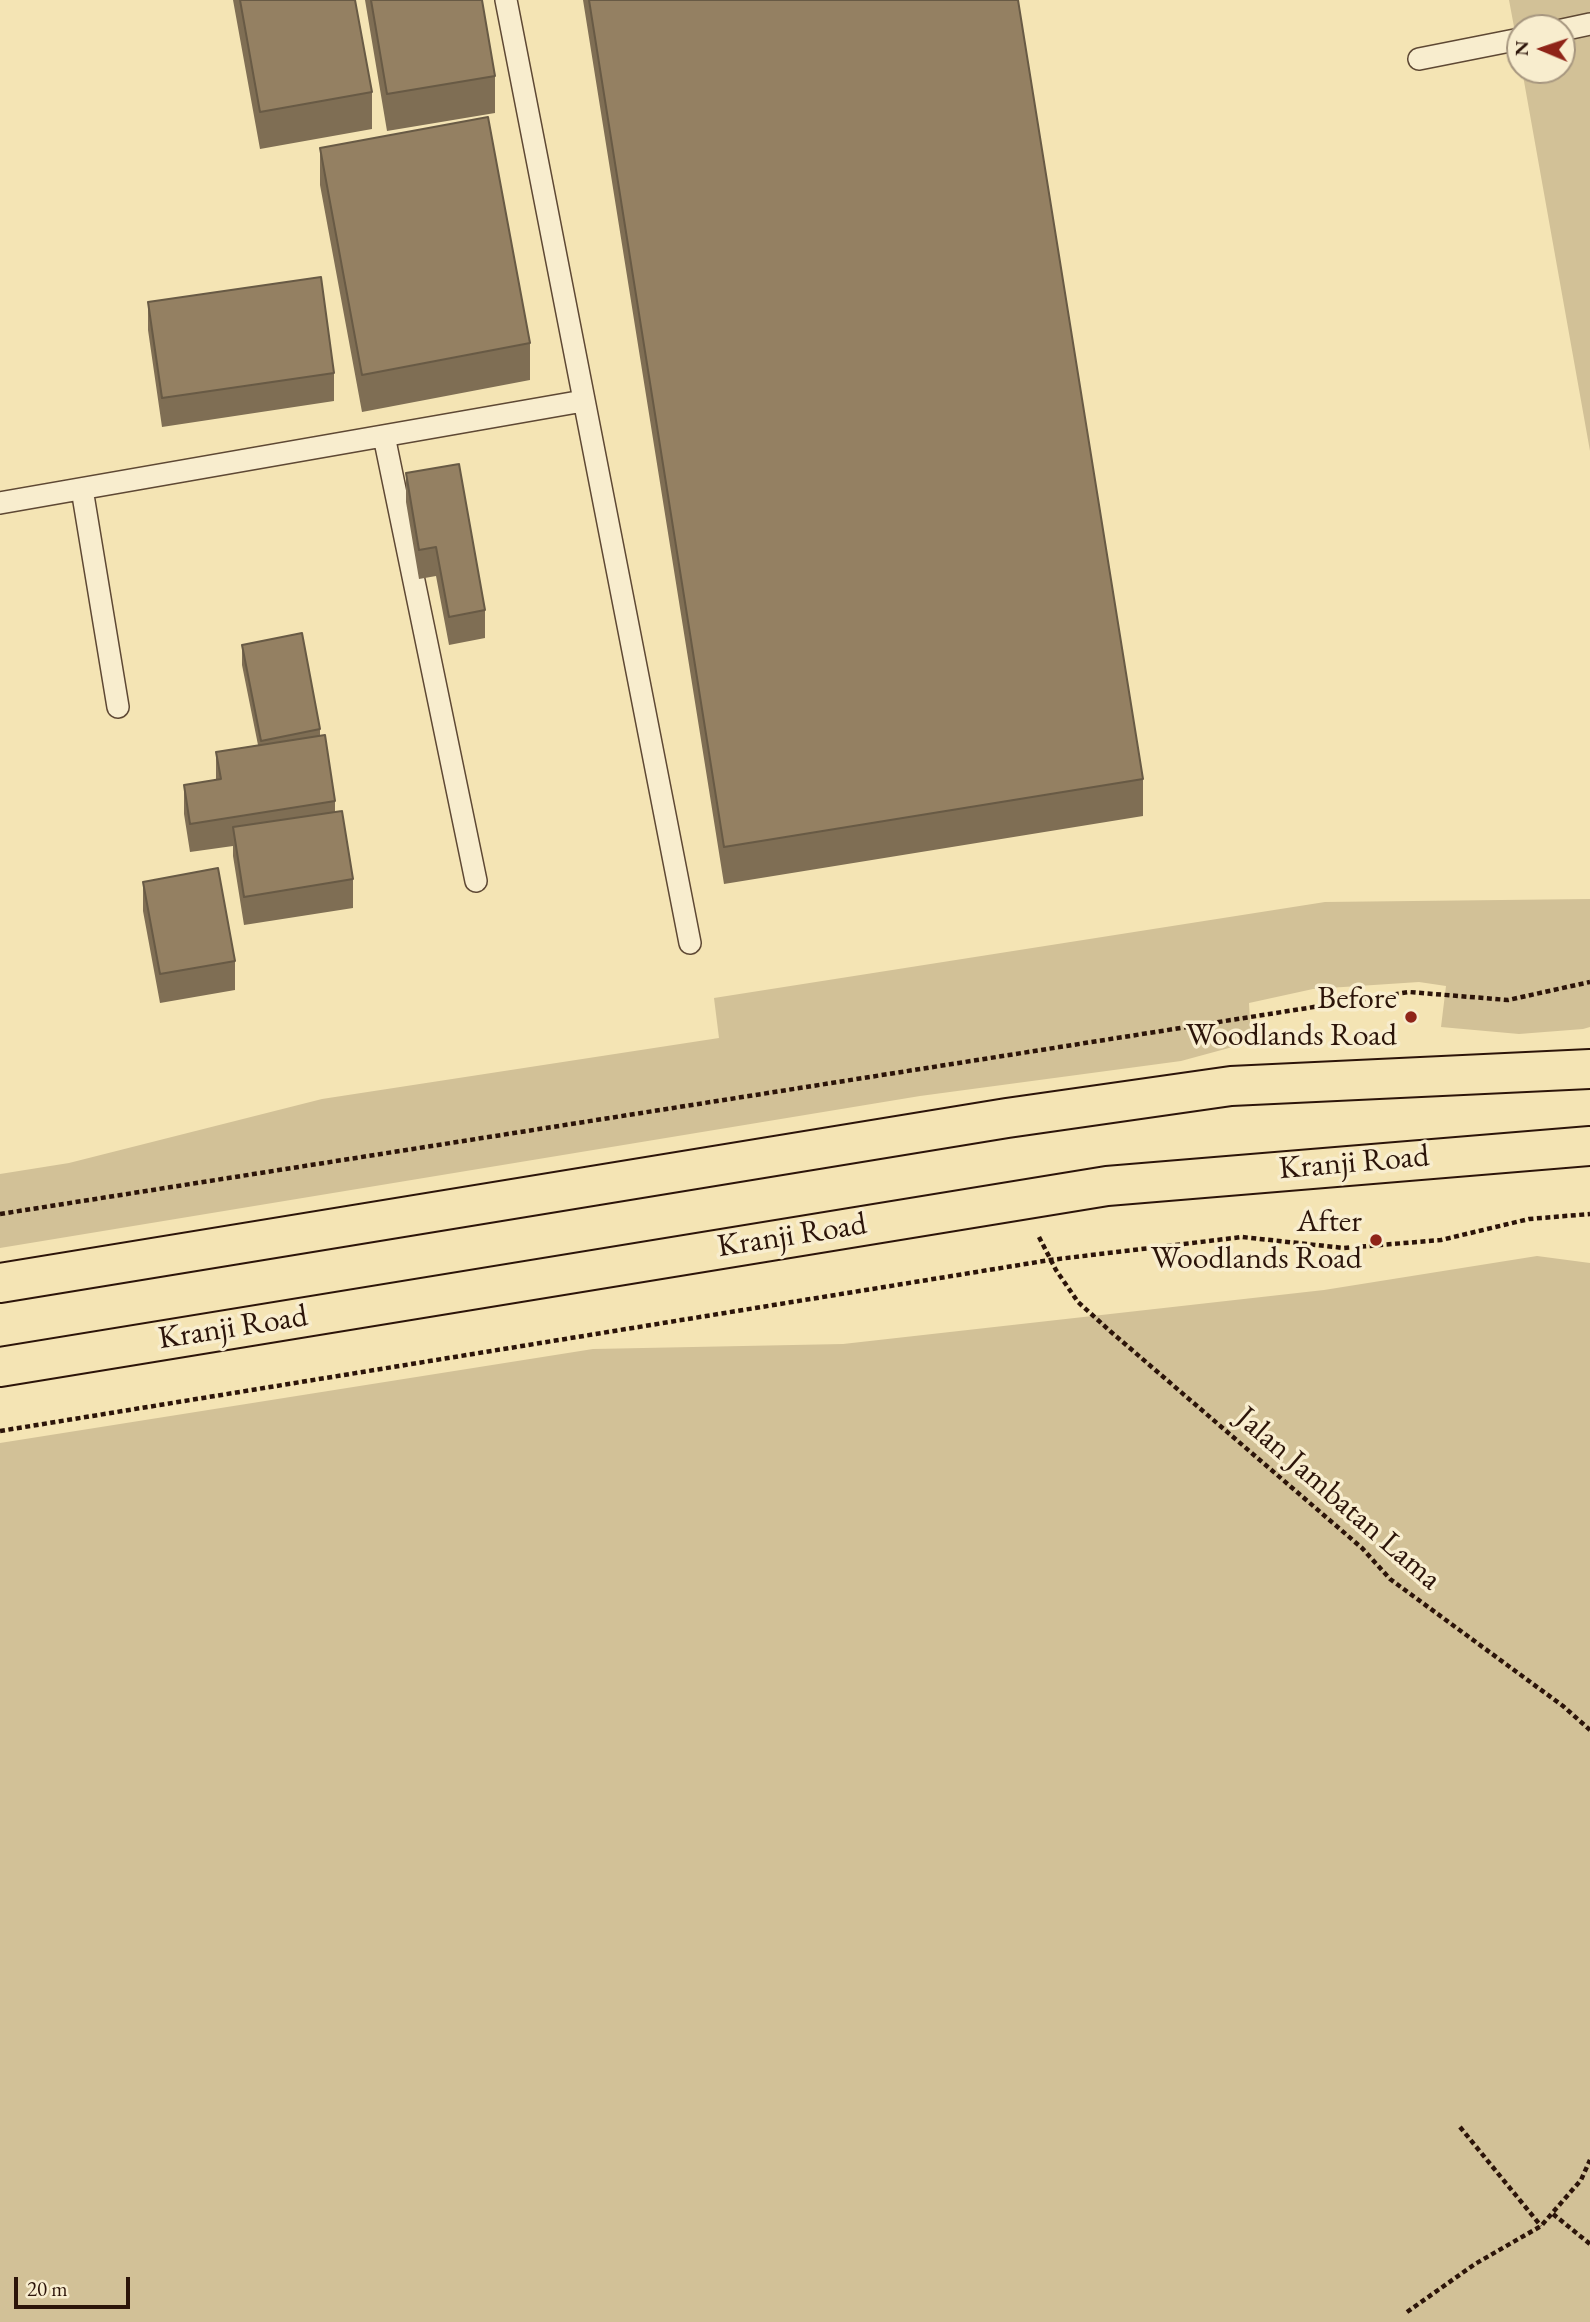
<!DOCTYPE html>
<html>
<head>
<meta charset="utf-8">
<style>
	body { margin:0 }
	#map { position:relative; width:1590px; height:2322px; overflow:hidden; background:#f4e4b4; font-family:"EB Garamond",serif }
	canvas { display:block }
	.north { position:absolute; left:1506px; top:14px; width:70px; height:70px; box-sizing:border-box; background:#f8edce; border:2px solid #a6967f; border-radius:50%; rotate:272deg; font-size:19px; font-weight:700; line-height:28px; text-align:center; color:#2c1409 }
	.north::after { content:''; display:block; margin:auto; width:24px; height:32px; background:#8f2418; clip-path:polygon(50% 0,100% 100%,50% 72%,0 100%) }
	.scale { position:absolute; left:14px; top:2277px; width:116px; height:32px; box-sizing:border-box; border:4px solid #2c1409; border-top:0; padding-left:9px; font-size:21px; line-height:24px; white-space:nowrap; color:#2c1409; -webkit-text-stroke:5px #f8edce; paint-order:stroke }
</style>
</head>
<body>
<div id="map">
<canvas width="1590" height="2322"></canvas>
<div class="north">N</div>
<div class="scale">20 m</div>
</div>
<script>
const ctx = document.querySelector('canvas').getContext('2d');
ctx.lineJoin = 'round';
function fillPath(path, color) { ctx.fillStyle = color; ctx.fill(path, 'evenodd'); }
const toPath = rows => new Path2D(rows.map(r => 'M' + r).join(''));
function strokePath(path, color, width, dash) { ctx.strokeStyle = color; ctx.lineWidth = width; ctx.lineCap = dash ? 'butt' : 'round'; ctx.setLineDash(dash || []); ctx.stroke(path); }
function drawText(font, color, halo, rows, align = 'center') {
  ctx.font = font + ' "EB Garamond",serif'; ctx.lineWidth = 7; ctx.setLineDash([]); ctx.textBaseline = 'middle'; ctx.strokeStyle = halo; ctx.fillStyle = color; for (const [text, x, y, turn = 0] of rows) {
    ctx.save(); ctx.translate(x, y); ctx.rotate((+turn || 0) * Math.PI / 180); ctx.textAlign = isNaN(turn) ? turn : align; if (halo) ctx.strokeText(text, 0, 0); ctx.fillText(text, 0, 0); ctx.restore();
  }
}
fillPath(toPath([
	[1509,0,1590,0,1590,451,1522,70,1562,70,1562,28,1520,28,1520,59],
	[1590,899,1590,1027,1583,1029,1519,1034,1441,1027,1446,986,1419,982,1313,989,1249,1003,1251,1042,1181,1061,920,1096,0,1248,0,1174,69,1163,322,1099,719,1038,714,998,1325,902],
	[1537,1256,1590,1263,1590,2322,0,2322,0,1443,593,1349,843,1344,1324,1290]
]), '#d2c197');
const service = toPath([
	[506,0,690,943],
	[1562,30,1590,24],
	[1419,59,1520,39],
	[384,436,476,881],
	[82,489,118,707],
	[0,503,583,401]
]);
const primary = toPath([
	[0,1283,1007,1118,1231,1086,1590,1069],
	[0,1367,1107,1186,1590,1146]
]);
strokePath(service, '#5e4834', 24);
strokePath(primary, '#2c1409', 42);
strokePath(toPath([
	[0,1214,1409,992,1508,1000,1590,982],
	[1039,1237,1056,1270,1078,1302,1110,1331,1362,1548,1390,1579,1563,1706,1590,1730],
	[0,1431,1050,1260,1242,1237,1344,1248,1441,1240,1529,1219,1590,1214],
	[1460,2127,1541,2226],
	[1553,2214,1590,2244],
	[1407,2312,1475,2264,1541,2226,1581,2180,1590,2160]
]), '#2c1409', 4.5, [5, 3.5]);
strokePath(service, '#f8edce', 21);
strokePath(primary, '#f4e4b4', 38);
fillPath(toPath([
	[233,0,355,0,372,92,372,129,260,149],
	[365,0,482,0,495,76,495,113,387,131],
	[583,0,1018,0,1143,779,1143,816,724,884],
	[320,148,530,343,530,380,362,412,320,185],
	[148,302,334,373,334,401,162,427,148,330],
	[406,473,485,610,485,638,449,645,436,576,419,579,406,502],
	[242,645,320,729,320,735,335,801,335,812,353,879,353,908,244,925,233,856,233,846,190,852,184,814,184,785,216,780,216,752,258,745,242,665],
	[143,882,235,961,235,990,160,1003,143,911]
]), '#7f6e54');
const building = toPath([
	[240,0,355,0,372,92,260,112,240,0],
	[371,0,482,0,495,76,387,94,371,0],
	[589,0,1018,0,1143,779,724,847,589,0],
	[488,117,530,343,362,375,320,148,488,117],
	[321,277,334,373,162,398,148,302,321,277],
	[459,464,485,610,449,617,436,547,419,550,406,473,459,464],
	[302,633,320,729,261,741,242,645,302,633],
	[325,735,335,801,190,824,184,785,221,779,216,752,325,735],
	[342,811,353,879,244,897,233,827,342,811],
	[218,868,235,961,160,974,143,882,218,868]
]);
fillPath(building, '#948062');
strokePath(building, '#685a45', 2);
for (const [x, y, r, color] of [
	[1411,1017,7,"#8f2418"],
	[1376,1240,7,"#8f2418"]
]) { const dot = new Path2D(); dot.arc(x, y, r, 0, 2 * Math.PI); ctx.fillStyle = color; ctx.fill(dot); strokePath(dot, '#f8edce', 2.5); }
drawText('32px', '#2c1409', '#f8edce', [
	["Before",1397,999],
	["Woodlands Road",1397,1036],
	["After",1362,1222],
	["Woodlands Road",1362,1259]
], 'right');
drawText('32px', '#2c1409', '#f8edce', [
	["Kranji Road",1354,1163,-5],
	["Kranji Road",792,1236,-9],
	["Kranji Road",233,1328,-9],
	["Jalan Jambatan Lama",1338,1499,41]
]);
</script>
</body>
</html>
